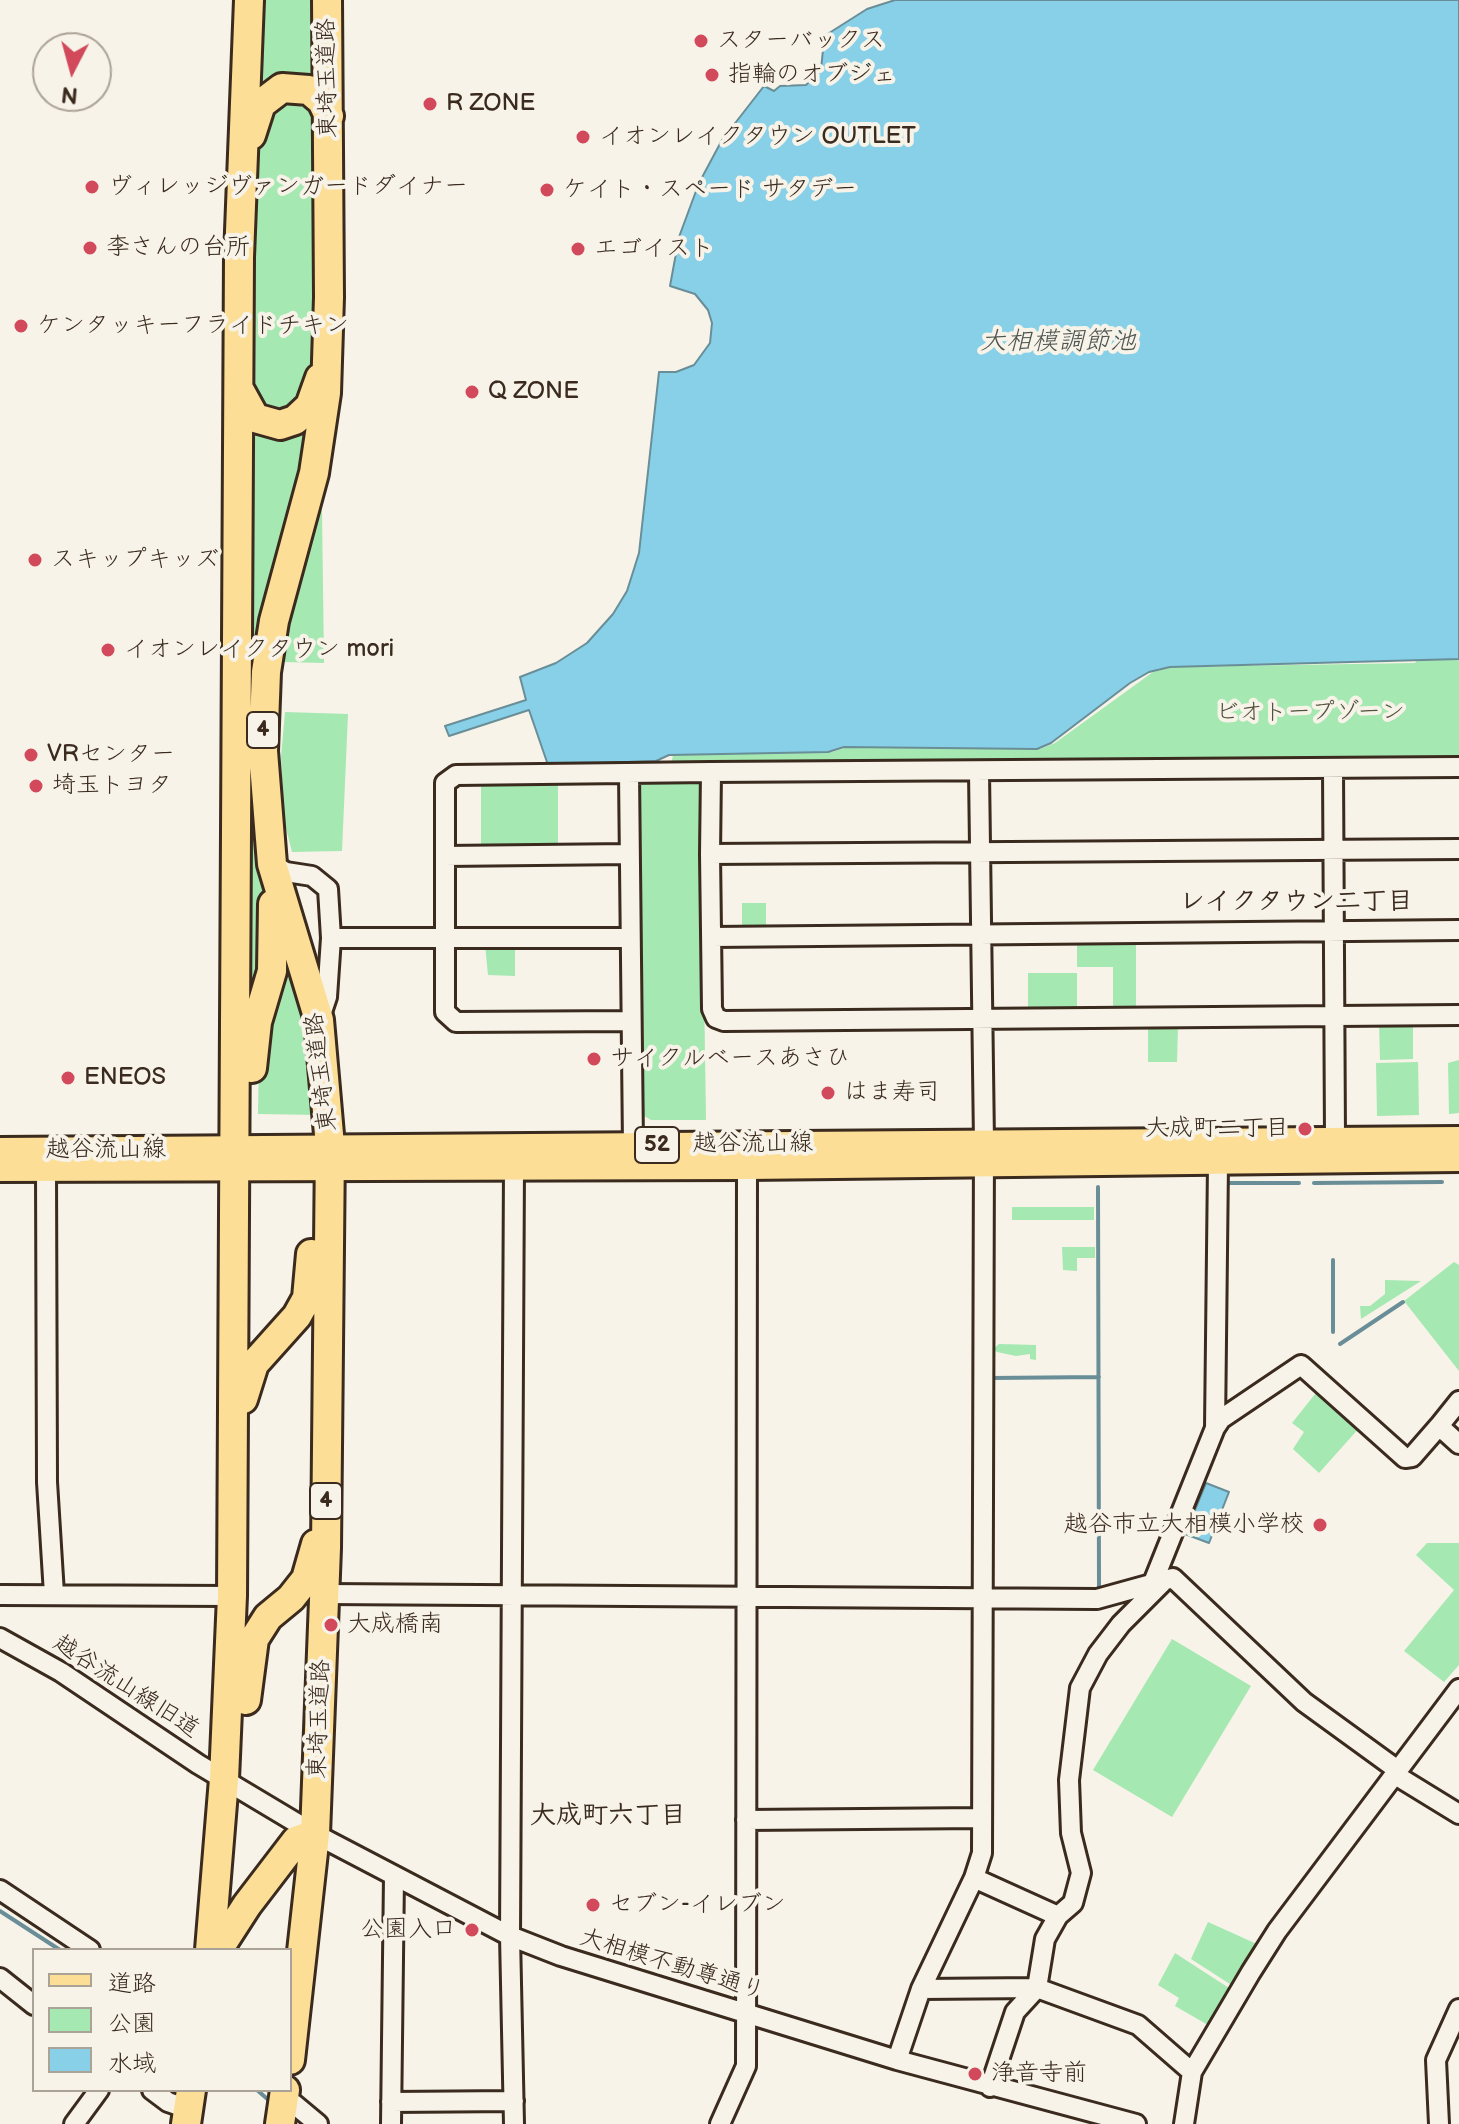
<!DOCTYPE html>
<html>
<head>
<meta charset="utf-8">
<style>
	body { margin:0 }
	#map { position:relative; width:1459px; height:2124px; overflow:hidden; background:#f7f3e8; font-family:"Balsamiq Sans","Klee One",sans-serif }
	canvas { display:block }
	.legend { position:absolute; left:32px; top:1948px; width:260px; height:144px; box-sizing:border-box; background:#f7f3e8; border:2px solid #aca397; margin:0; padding:10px 14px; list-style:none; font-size:24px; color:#3b2a1e }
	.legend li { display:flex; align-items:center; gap:16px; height:40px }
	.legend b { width:40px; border:2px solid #aca397 }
	.north { position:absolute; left:32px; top:32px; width:80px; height:80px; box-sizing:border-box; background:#f7f3e8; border:2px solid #aca397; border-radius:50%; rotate:186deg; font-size:22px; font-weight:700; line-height:32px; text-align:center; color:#3b2a1e }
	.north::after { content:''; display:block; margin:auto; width:28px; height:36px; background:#d1495b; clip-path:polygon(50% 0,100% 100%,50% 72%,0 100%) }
</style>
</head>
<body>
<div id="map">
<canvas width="1459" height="2124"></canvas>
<ul class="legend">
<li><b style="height:10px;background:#fcde96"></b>道路</li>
<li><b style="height:22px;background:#a5e8b1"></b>公園</li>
<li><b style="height:22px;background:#87d0e8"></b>水域</li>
</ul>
<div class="north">N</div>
</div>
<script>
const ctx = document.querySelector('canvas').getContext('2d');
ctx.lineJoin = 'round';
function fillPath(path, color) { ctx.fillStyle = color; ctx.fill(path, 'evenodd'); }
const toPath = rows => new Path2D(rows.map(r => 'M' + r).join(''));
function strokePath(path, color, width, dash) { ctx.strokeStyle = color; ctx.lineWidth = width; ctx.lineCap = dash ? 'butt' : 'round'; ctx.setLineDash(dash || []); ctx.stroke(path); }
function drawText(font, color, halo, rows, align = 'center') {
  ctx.font = font + ' "Balsamiq Sans","Klee One",sans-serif'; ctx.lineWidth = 8; ctx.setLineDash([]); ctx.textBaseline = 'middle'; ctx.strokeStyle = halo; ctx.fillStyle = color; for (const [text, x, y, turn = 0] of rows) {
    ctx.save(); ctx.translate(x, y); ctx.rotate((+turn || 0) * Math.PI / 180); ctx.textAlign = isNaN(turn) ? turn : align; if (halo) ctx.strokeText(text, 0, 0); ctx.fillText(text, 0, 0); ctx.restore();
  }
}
fillPath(toPath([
	[256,0,319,0,321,87,278,78,253,92],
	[274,101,311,104,321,127,312,380,300,403,274,416,251,394,248,219,258,125],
	[318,411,274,584,263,842,267,954,246,1049,246,421],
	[319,504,322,511,324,663,283,662,298,581],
	[1418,659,1459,659,1459,760,671,765,673,755,832,752,848,747,1040,749,1055,743,1153,672,1173,667,1415,663],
	[285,712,348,714,342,851,292,852,284,820,281,757],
	[698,778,701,785,706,1120,651,1120,639,1113,638,781],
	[481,781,558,781,558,849,481,849],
	[742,903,766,903,766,928,742,928],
	[280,924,310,1018,320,1115,258,1114,259,1056],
	[1077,939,1136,940,1136,1008,1113,1007,1113,967,1077,967],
	[485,944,515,944,515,976,488,975],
	[1028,973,1077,973,1077,1008,1028,1008],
	[1379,1023,1413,1023,1413,1059,1380,1060],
	[1148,1025,1178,1025,1177,1062,1148,1062],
	[1459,1060,1459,1113,1449,1114,1448,1063],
	[1418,1062,1419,1115,1377,1116,1376,1063],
	[1012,1207,1094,1207,1094,1220,1012,1220],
	[1062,1247,1095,1247,1095,1258,1077,1258,1077,1271,1063,1270],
	[1454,1262,1459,1265,1459,1371,1404,1301],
	[1385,1280,1421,1281,1361,1319,1360,1306,1370,1306,1385,1294],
	[999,1344,1036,1345,1036,1360,1030,1359,1030,1354,1016,1356,997,1352,993,1349],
	[1319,1389,1360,1427,1319,1473,1293,1449,1304,1432,1292,1423],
	[1427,1543,1459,1543,1459,1665,1444,1682,1404,1651,1454,1590,1416,1555],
	[1172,1639,1251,1686,1172,1817,1093,1770],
	[1208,1922,1259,1945,1233,1986,1191,1959],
	[1175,1953,1229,1988,1208,2025,1175,2006,1179,1998,1158,1985]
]), '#a5e8b1');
const water = toPath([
	[895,0,1459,0,1459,659,1170,667,1149,672,1130,683,1051,743,1037,749,844,747,828,752,669,755,656,761,548,765,529,710,449,736,445,726,526,700,520,677,556,663,587,643,613,614,627,591,639,553,659,372,676,372,694,365,710,343,712,323,708,310,695,294,670,286,679,237,699,183,722,140,764,86,774,91,780,86,806,85,821,69,823,50,831,42,826,35,867,9,895,0],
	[1206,1483,1229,1492,1209,1543,1185,1534,1206,1483]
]);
fillPath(water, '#87d0e8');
strokePath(water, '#698e97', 2);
strokePath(toPath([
	[1227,1183,1299,1183],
	[1314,1183,1442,1182],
	[1098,1187,1099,1588],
	[1333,1332,1333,1260],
	[1340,1344,1403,1302],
	[991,1378,1099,1377],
	[0,1911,60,1950],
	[257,2090,272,2103]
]), '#698e97', 4);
const minor = toPath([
	[1459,767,711,772,710,854,712,1009,716,1018,724,1021,1459,1015],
	[1333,769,1335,1139],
	[629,773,633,1145],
	[710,854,1459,849],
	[445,856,629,854],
	[272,864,286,872,312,876,328,889,331,938,327,997,320,1018],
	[712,937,1459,930],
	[331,938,630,938],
	[630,1021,456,1022,445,1012,445,783,456,775,711,772],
	[46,1170,47,1482,54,1594],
	[1439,1426,1459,1401],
	[1215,1428,1218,1163],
	[1152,1585,1215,1428,1221,1419,1301,1365,1405,1458,1412,1457,1439,1426,1459,1444],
	[324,1594,1097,1599,1173,1578,1304,1702,1399,1771],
	[0,1595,232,1596],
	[0,1638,61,1672,198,1764,315,1834,510,1936,561,1956,897,2060,1136,2124],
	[1397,1776,1459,1814],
	[746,1820,982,1818],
	[974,1878,1058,1916],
	[0,1890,90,1950],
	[0,1978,34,2005],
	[921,1989,1037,1988,1138,2025,1192,2072],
	[897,2060,921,1989,974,1878,982,1853,984,1142,979,772],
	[990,2087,1015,2012,1037,1988,1045,1939,1058,1916,1073,1903,1081,1873,1071,1833,1069,1780,1080,1688,1098,1654,1121,1624,1162,1583],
	[152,2090,168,2102,188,2109],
	[391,2102,514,2101],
	[283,2103,294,2104,318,2124],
	[74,2124,99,2090],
	[391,2124,394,1876],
	[514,2124,510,1936,514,1167],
	[720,2124,746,2066,747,1167],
	[1184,2124,1192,2072,1251,1972,1277,1931,1459,1689],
	[1439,2124,1436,2060,1459,2009]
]);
const major = toPath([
	[0,1150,1459,1139],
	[0,1169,747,1167,1459,1159]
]);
const highway = toPath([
	[251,135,261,104,282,88,309,90,322,101,329,116],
	[239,389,255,418,280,425,295,420,310,406,320,378],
	[252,1068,257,1022,272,971,273,904],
	[243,1399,254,1364,297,1316,307,1298,311,1254],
	[246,1700,254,1639,268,1617,291,1598,306,1579,316,1544],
	[210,1950,224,1779,232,1596,239,257,249,0],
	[218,1950,247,1905,296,1841,315,1834],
	[290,2060,315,1834,326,1548,330,1146,319,1020,272,864,263,751,266,672,274,621,314,473,326,393,329,297,327,0],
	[186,2124,191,2090],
	[280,2124,285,2090]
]);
strokePath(minor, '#3b2a1e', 24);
strokePath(major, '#3b2a1e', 30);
strokePath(highway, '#3b2a1e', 34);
strokePath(minor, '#f7f3e8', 18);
strokePath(major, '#fcde96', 24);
strokePath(highway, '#fcde96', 28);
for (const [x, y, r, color] of [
	[701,41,8,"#d1495b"],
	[712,75,8,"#d1495b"],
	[430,104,8,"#d1495b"],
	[583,137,8,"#d1495b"],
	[92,187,8,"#d1495b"],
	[547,190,8,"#d1495b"],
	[90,248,8,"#d1495b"],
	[578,249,8,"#d1495b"],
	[21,326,8,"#d1495b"],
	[472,392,8,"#d1495b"],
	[35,560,8,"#d1495b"],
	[108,650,8,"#d1495b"],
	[31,755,8,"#d1495b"],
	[36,786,8,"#d1495b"],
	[594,1059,8,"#d1495b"],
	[68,1078,8,"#d1495b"],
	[828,1093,8,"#d1495b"],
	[1305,1129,8,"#d1495b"],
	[1320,1525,8,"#d1495b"],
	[331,1625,8,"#d1495b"],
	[593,1905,8,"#d1495b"],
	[472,1930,8,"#d1495b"],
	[975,2074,8,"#d1495b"]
]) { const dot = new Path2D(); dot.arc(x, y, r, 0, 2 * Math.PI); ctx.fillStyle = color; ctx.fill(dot); strokePath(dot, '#f7f3e8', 3); }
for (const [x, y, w] of [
	[263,730,32],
	[657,1145,44],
	[326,1501,32]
]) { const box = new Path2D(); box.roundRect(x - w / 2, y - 18, w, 36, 6); ctx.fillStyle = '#f7f3e8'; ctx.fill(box); strokePath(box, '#3b2a1e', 2); }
drawText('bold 22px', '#3b2a1e', null, [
	["4",263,730],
	["52",657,1145],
	["4",326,1501]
]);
drawText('24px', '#3b2a1e', '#f7f3e8', [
	["スターバックス",717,41],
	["指輪のオブジェ",728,75],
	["R ZONE",446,104],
	["イオンレイクタウン OUTLET",599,137],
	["ヴィレッジヴァンガードダイナー",108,187],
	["ケイト・スペード サタデー",563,190],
	["李さんの台所",106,248],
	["エゴイスト",594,249],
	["ケンタッキーフライドチキン",37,326],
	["Q ZONE",488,392],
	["スキップキッズ",51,560],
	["イオンレイクタウン mori",124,650],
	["VRセンター",47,755],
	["埼玉トヨタ",52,786],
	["サイクルベースあさひ",610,1059],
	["ENEOS",84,1078],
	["はま寿司",844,1093],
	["大成町二丁目",1289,1129,"right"],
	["越谷市立大相模小学校",1304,1525,"right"],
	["大成橋南",347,1625],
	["セブン-イレブン",609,1905],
	["公園入口",456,1930,"right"],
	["浄音寺前",991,2074]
], 'left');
drawText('24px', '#3b2a1e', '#f7f3e8', [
	["東埼玉道路",328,78,-91],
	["東埼玉道路",322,1072,-97],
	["越谷流山線",753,1144],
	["越谷流山線",106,1150],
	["越谷流山線旧道",126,1687,33],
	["東埼玉道路",320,1719,-88],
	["大相模不動尊通り",672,1965,17]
]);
drawText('24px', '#50503b', '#f7f3e8', [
	["ビオトープゾーン",1310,713]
]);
drawText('italic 26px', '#4e5450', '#f7f3e8', [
	["大相模調節池",1058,342]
]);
drawText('bold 26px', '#3b2a1e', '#f7f3e8', [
	["レイクタウン二丁目",1296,902],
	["大成町六丁目",608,1816]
]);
</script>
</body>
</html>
